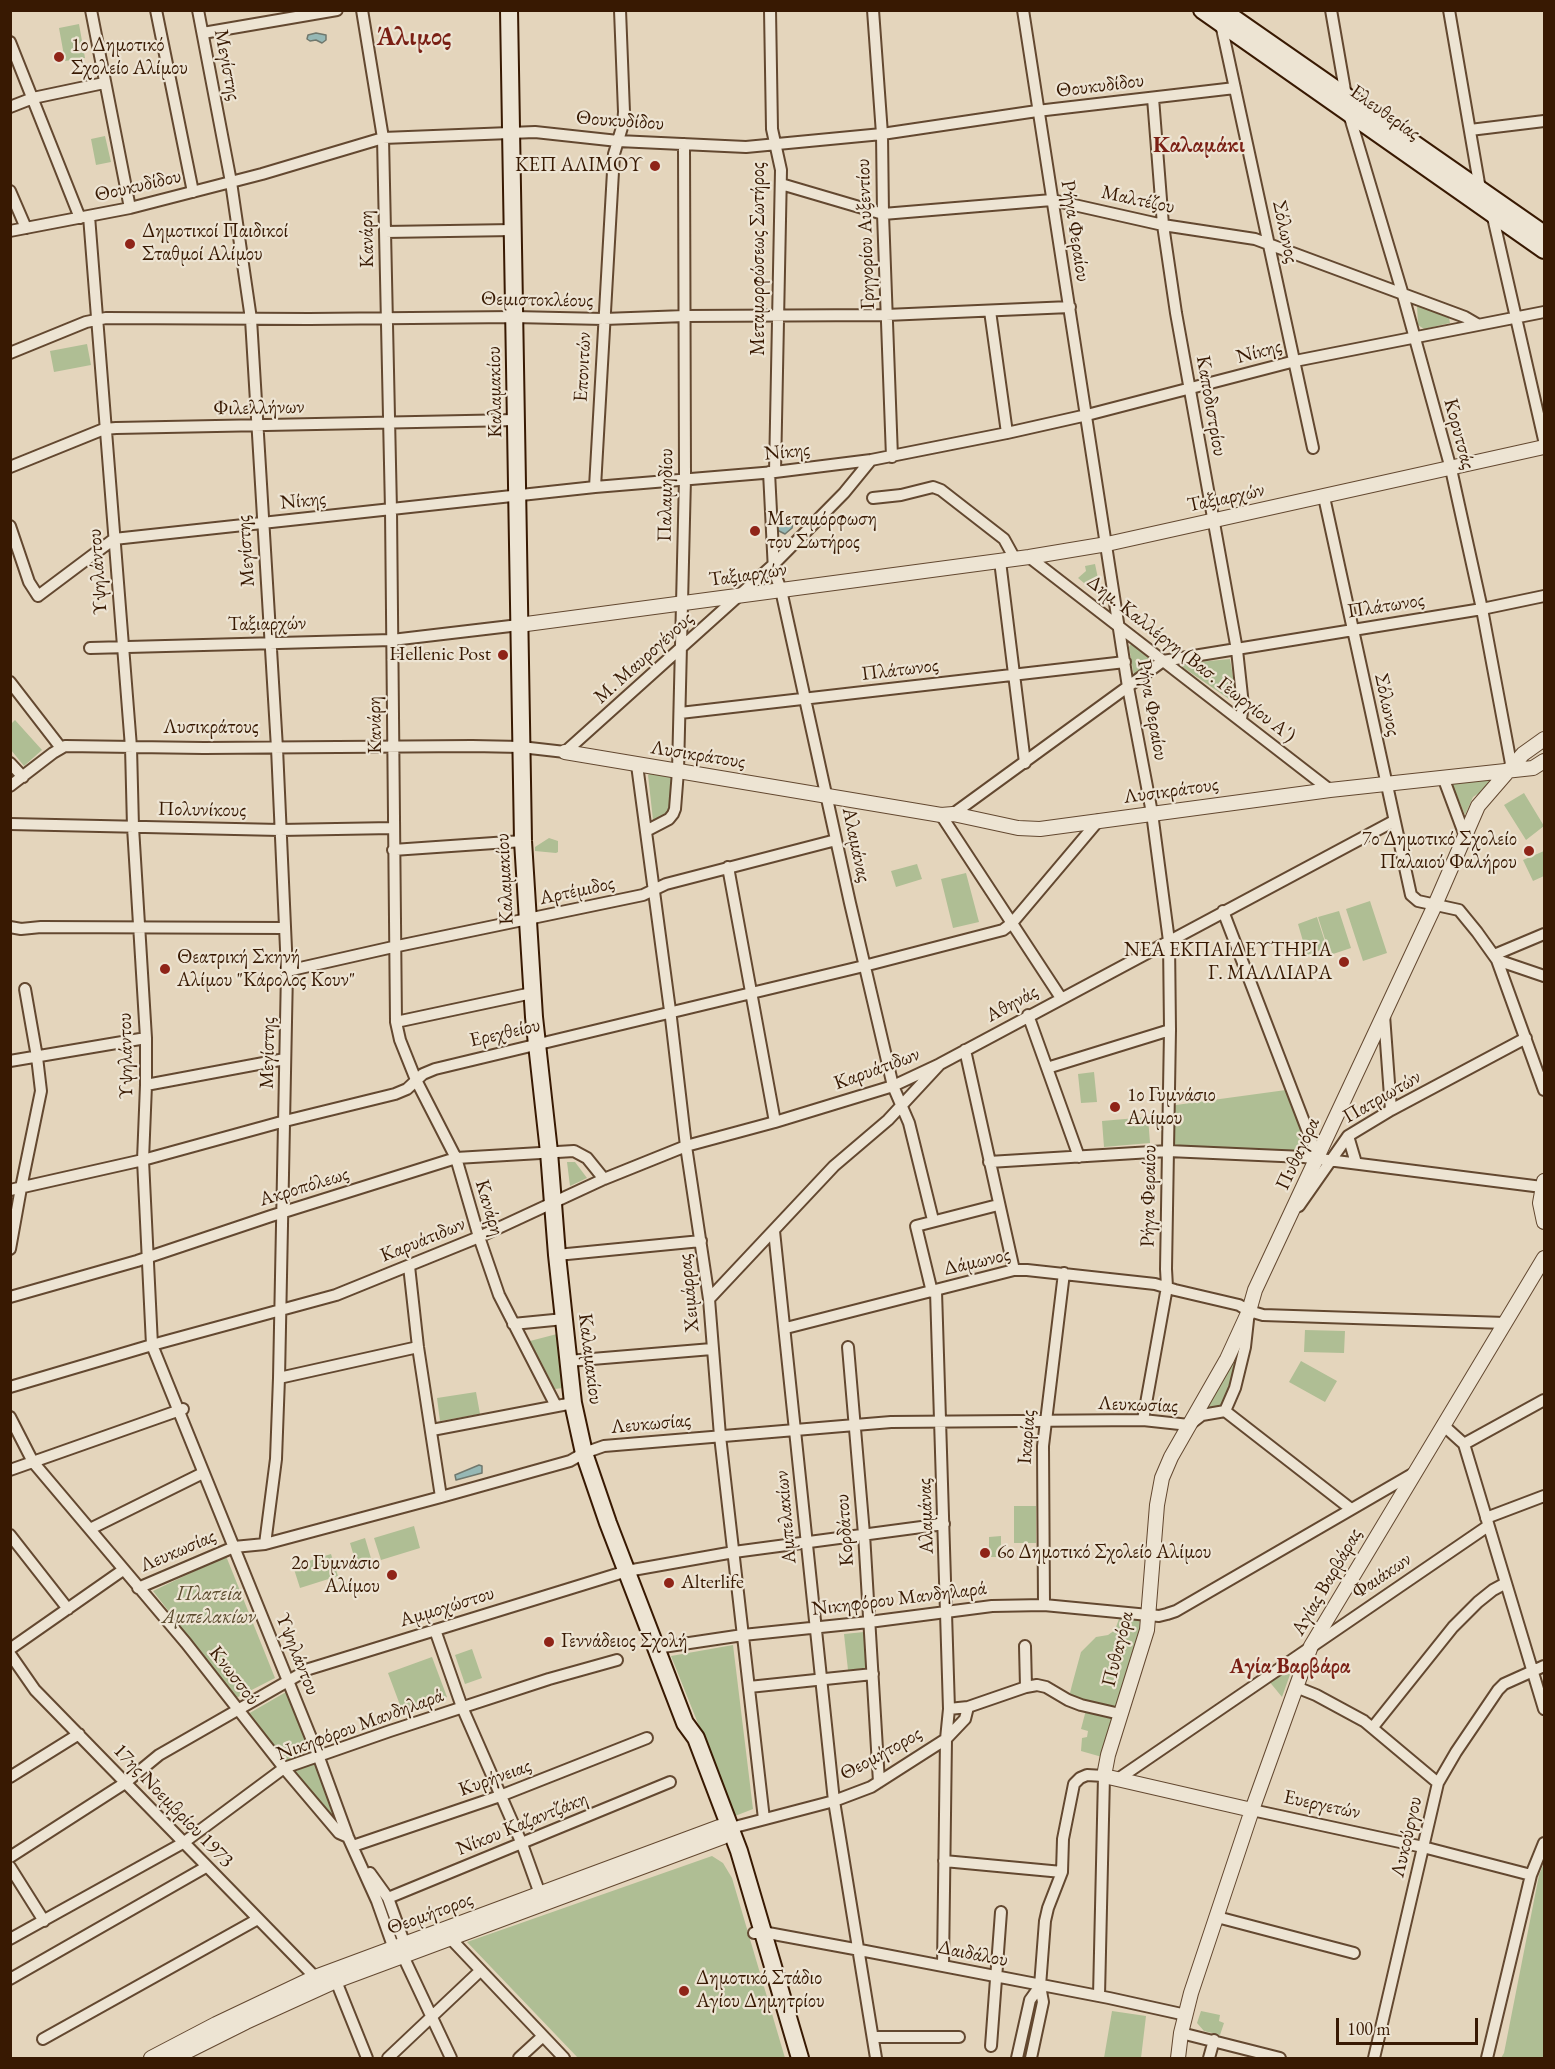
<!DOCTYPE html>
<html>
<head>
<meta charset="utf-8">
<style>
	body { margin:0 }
	#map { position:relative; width:1555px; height:2069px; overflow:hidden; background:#e4d5bc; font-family:"EB Garamond",serif }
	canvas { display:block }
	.frame { position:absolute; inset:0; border:12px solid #381902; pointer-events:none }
	.scale { position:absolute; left:1336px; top:2018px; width:142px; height:27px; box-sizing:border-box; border:3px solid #381902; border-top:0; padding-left:8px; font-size:18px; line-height:21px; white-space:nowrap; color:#381902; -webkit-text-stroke:4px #ede4d3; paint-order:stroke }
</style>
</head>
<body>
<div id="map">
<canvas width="1555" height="2069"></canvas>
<div class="frame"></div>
<div class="scale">100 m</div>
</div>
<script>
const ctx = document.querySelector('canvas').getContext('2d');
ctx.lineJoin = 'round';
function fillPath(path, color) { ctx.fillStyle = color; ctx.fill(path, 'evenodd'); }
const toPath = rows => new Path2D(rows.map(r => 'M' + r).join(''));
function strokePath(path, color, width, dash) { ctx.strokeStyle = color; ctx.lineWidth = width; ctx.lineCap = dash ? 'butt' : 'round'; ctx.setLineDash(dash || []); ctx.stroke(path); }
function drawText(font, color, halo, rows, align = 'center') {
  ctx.font = font + ' "EB Garamond",serif'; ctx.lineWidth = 4.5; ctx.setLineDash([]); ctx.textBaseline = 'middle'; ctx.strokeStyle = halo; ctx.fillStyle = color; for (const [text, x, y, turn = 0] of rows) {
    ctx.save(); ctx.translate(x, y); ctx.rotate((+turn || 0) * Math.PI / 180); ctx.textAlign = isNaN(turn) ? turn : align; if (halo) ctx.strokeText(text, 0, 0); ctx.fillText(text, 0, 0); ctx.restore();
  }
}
fillPath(toPath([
	[79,24,85,58,65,61,59,28],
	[105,136,111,162,96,165,91,139],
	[1417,305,1449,318,1450,323,1424,329,1418,325],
	[87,344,91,365,54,372,50,351],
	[1095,564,1100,588,1099,591,1090,588,1078,578,1086,571,1085,566],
	[1132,644,1155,663,1134,676,1129,647,1130,645],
	[1230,659,1236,694,1229,699,1178,664],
	[15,720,42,750,24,766,11,750,11,724],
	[651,773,673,776,670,812,657,820,653,820,648,775],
	[1495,778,1496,782,1473,797,1465,815,1452,784],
	[1524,793,1544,826,1526,840,1504,805],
	[549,838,558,841,558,852,556,853,535,851,535,847],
	[1544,851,1544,876,1533,881,1523,860],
	[917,864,922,879,896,887,891,871],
	[966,873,979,922,953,928,941,879],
	[1370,901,1387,953,1363,961,1346,909],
	[1339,911,1351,948,1330,955,1318,917],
	[1317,917,1327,948,1307,955,1298,924],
	[1094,1072,1097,1102,1081,1103,1078,1074],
	[1286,1090,1306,1146,1304,1152,1177,1147,1174,1145,1173,1107,1176,1105],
	[1148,1117,1150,1143,1104,1147,1102,1121],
	[567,1162,575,1162,587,1178,570,1186],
	[1305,1330,1345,1331,1344,1353,1304,1352],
	[557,1334,563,1388,555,1389,530,1341],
	[1301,1361,1337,1381,1325,1402,1289,1382],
	[1233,1362,1235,1363,1223,1407,1205,1411,1205,1408],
	[476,1392,480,1414,440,1421,437,1398],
	[1014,1506,1036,1506,1036,1543,1014,1543],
	[414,1526,420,1548,381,1560,374,1538],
	[1001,1536,1001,1557,989,1557,989,1537],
	[365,1538,373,1565,358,1570,350,1543],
	[331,1554,338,1576,300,1588,293,1566],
	[226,1556,275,1678,236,1698,153,1591],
	[1120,1616,1140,1618,1139,1631,1117,1708,1073,1698,1070,1693,1072,1685,1081,1652,1096,1637,1108,1635,1115,1630],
	[864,1632,867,1668,848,1670,844,1634],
	[733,1645,753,1809,735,1816,671,1656],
	[472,1649,482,1678,465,1684,455,1655],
	[432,1657,447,1697,403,1713,388,1673],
	[1291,1667,1292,1669,1282,1697,1268,1680],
	[286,1692,310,1749,286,1761,248,1714],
	[1086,1710,1115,1716,1102,1757,1081,1751,1082,1738,1087,1737,1088,1731,1081,1729],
	[314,1763,339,1822,336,1824,294,1772],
	[712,1856,723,1863,732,1878,785,2058,578,2058,467,1942],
	[1544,1863,1544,2058,1501,2058,1504,2053,1539,1875],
	[1112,2011,1146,2016,1141,2058,1104,2058],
	[1201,2011,1220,2015,1219,2021,1224,2023,1220,2035,1204,2031,1197,2023]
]), '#afbe94');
const water = toPath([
	[316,33,326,35,326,40,322,43,316,40,310,41,307,39,308,35,316,33],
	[782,519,786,521,788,519,793,523,792,528,785,534,777,530,777,525,782,519],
	[479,1465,482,1466,482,1473,456,1480,455,1475,479,1465]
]);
fillPath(water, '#96b8b5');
strokePath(water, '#70786d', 1.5);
strokePath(toPath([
	[10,2058,11,2058]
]), '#70786d', 3);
const minor = toPath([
	[91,10,130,208],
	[156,10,193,192],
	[198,10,231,182,251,319,277,748,287,971,279,1378,276,1459,265,1544],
	[362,10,383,138,391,510,396,1022,400,1040,416,1080,456,1158,479,1237,499,1295,556,1406],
	[770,10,772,129,781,170,775,472],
	[873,10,882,134,883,214,892,457],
	[1023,10,1128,687,1152,813,1169,941,1170,1030,1166,1269,1167,1287,1143,1420],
	[1331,10,1346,96],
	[1449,10,1480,189],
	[1221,24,1313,448],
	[203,33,337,10],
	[10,42,80,218],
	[1153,98,1163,225,1176,313,1237,650,1243,705,1241,719],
	[10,107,33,98,104,83],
	[1349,114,1403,295,1451,469,1482,609,1512,769],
	[1470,130,1544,121],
	[781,184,883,214,1052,200,1163,225,1255,239,1465,317,1477,324],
	[10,191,26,228],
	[1492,213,1544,440],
	[89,216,131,747,133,827,146,1038,146,1085,143,1160,152,1345,318,1755,348,1837,377,1901,394,1949,403,1956,451,2058],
	[10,231,130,208,262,174,383,138,535,132,618,141,746,147,882,134,1037,111,1235,88],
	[385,232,513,230],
	[990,311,1007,433],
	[10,353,86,322,106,318,309,319,514,317,604,319,685,316,886,315,1070,307],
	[10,467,104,429,116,428,516,420],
	[769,472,774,571,781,590,850,903,893,1086,909,1123,933,1220],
	[595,487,614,154,623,124,624,112,620,10],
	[1324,497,1411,895,1418,901,1459,910,1477,932,1497,960,1544,1090],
	[873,498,901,495,933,487,941,490,1004,539,1015,559],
	[10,526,29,582,38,596,114,539,595,487,775,472,871,460,1007,433,1087,415,1295,361,1544,312],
	[1029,557,1330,790],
	[1000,561,1025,763],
	[90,648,392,640,519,625],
	[10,682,61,748],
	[680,713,1125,662],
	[10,763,23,777],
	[637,765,671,1018,686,1146,709,1299,720,1436,764,1819],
	[1443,777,1465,836],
	[10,786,53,753,65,746,204,748,472,746,521,747,565,752,773,565,844,493,871,460],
	[953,814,1163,661,1482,609,1544,596],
	[941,815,1061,998],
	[10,824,280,830,393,828],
	[646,831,669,819,673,814,675,809,678,771,685,478,684,144],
	[393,850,523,841],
	[728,867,775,1122],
	[1223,911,1318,1158],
	[10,927,21,929,41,927,285,928],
	[1494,955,1544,934],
	[1497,960,1544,976],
	[287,971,393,947,643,895,666,884,836,840],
	[1028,1015,1079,1157],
	[1384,1015,1391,1110],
	[396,1022,532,993],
	[965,1050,1014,1270],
	[10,1061,146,1038],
	[1047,1068,1170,1030],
	[146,1085,285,1059],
	[1348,1136,1356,1163],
	[989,1162,1168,1151,1304,1157,1542,1187],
	[10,1190,143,1160,285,1121,395,1094,407,1089,423,1074,435,1069,864,966,1003,930,1012,923,1099,820],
	[1299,1206,1348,1136,1391,1110,1526,1038],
	[774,1231,834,1801,876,2058],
	[10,1249,21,1188,41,1091,37,1057,25,989],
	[557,1255,701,1241],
	[409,1266,418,1347,441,1497],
	[936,1291,949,1709,946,1739,943,1966],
	[932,1292,916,1226,998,1205],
	[10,1297,137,1261,271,1216,456,1158,574,1151,587,1158,604,1179],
	[709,1299,834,1166,888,1120,940,1064,1394,821],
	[513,1324,564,1319],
	[786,1328,1014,1270,1027,1270,1155,1284,1175,1290,1239,1305,1249,1311,1263,1315,1505,1323],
	[848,1347,864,1534,879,1782],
	[568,1361,712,1349],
	[279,1378,418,1347],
	[10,1387,152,1345,336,1295,479,1237,604,1179,686,1146,775,1122,893,1086,940,1064],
	[1225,1411,1351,1509],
	[1225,1411,1235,1388,1245,1347,1248,1320],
	[10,1417,33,1462,186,1643,284,1768,339,1833,348,1837],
	[1443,1425,1464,1444,1544,1709],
	[432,1430,573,1403],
	[1464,1444,1544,1400],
	[10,1470,183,1409],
	[1486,1518,1544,1496],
	[90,1529,203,1473],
	[10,1535,68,1609],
	[138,1588,234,1547,265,1544,441,1497,570,1461,584,1453,604,1446,891,1422,1143,1420,1189,1425,1202,1415,1225,1411],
	[1044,1605,1043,1446,1064,1273],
	[435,1630,462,1707,522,1844,540,1894],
	[1025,1646,1026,1687],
	[656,1648,743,1635,869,1622,992,1606,1044,1605,1159,1616,1167,1614,1176,1611,1414,1473],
	[10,1649,123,1570],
	[10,1654,35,1690,315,1977],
	[749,1687,873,1674],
	[1296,1687,1316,1695,1364,1721,1438,1783],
	[949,1709,968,1707,1026,1687,1037,1685,1046,1687,1068,1700,1081,1705,1120,1714],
	[1373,1727,1453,1627,1478,1602,1493,1590,1506,1583],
	[10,1777,79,1734],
	[1118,1779,1488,1526],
	[1252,1810,1423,1847,1531,1875],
	[727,1832,731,1828,834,1801,871,1787,946,1739,965,1719,968,1707],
	[353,1846,500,1796,647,1738],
	[10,1857,125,1783,159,1755,309,1669,627,1571,734,1552,944,1524],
	[944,1861,1062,1872],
	[10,1867,44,1921],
	[370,1873,388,1898,405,1945,404,1950],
	[388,1898,670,1782],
	[1217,1917,1354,1953],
	[754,1933,768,1933,860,1950,1109,1998,1186,2015],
	[10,1939,183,1843,284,1768,390,1731,549,1679,617,1660],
	[451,1939,564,2058],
	[10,1979,206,1867],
	[336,1981,367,2058],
	[1181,2033,1280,2058],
	[873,2037,959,2037],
	[43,2039,258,1919],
	[991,2046,1001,1912],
	[388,2058,480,1971],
	[519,2058,543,2036],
	[1017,2058,1030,2000,1040,1986],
	[1031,2058,1043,2002,1040,1986,1045,1921,1048,1908,1062,1872,1063,1839,1074,1784,1080,1778,1087,1775,1104,1776,1099,1996],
	[1209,2058,1214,2040],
	[1374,2058,1438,1783,1456,1752,1498,1690,1504,1684,1544,1666],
	[1487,2058,1531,1875,1544,1843]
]);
const tertiary = toPath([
	[519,625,1029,557,1107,544,1544,447],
	[565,752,941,815,953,814,1018,828,1040,829,1330,790,1533,768,1544,761],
	[1544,1181,1540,1203,1544,1222],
	[1252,1810,1104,1776,1108,1755,1147,1630,1157,1505,1162,1478,1171,1457,1227,1359,1249,1311,1255,1290,1435,905,1478,806,1523,754,1544,739],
	[151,2058,216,2024,315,1977,719,1827,731,1828],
	[174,2058,246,2022,336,1981,723,1837],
	[1178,2058,1181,2033,1191,1993,1252,1810,1311,1646,1544,1258]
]);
const secondary = toPath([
	[509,10,523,841,534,1017,549,1152,557,1255,573,1403,584,1453,608,1523,685,1723,696,1738,739,1851,800,2058],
	[1202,10,1544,250],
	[1225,12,1544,234]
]);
strokePath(minor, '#634830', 14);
strokePath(tertiary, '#634830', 16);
strokePath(secondary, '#381902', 20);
strokePath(minor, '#ede4d3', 10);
strokePath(tertiary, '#ede4d3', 14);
strokePath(secondary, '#ede4d3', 16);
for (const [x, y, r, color] of [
	[59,57,6,"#8f2418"],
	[655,166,6,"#8f2418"],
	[130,244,6,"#8f2418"],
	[755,531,6,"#8f2418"],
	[503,655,6,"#8f2418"],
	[1529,851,6,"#8f2418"],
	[1344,962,6,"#8f2418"],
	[165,969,6,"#8f2418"],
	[1115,1107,6,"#8f2418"],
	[985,1553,6,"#8f2418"],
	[392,1575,6,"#8f2418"],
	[669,1583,6,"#8f2418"],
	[549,1642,6,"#8f2418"],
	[684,1991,6,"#8f2418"]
]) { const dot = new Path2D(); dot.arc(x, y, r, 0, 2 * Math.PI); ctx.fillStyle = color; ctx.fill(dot); strokePath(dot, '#ede4d3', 2); }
drawText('20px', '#381902', '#ede4d3', [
	["1ο Δημοτικό",71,46],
	["Σχολείο Αλίμου",71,69],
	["ΚΕΠ ΑΛΙΜΟΥ",643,166,"right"],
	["Δημοτικοί Παιδικοί",142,232],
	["Σταθμοί Αλίμου",142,255],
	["Μεταμόρφωση",767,520],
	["του Σωτήρος",767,543],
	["Hellenic Post",491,655,"right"],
	["7ο Δημοτικό Σχολείο",1517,840,"right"],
	["Παλαιού Φαλήρου",1517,863,"right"],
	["ΝΕΑ ΕΚΠΑΙΔΕΥΤΗΡΙΑ",1332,951,"right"],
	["Γ. ΜΑΛΛΙΑΡΑ",1332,974,"right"],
	["Θεατρική Σκηνή",177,958],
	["Αλίμου \"Κάρολος Κουν\"",177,981],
	["1ο Γυμνάσιο",1127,1096],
	["Αλίμου",1127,1119],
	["6ο Δημοτικό Σχολείο Αλίμου",997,1553],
	["2ο Γυμνάσιο",380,1564,"right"],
	["Αλίμου",380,1587,"right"],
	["Alterlife",681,1583],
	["Γεννάδειος Σχολή",561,1642],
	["Δημοτικό Στάδιο",696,1979],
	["Αγίου Δημητρίου",696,2002]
], 'left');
drawText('20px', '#381902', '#ede4d3', [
	["Μεγίστης",227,65,79],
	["Θουκυδίδου",1100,86,-7],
	["Ελευθερίας",1385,113,35],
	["Θουκυδίδου",620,121,4],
	["Θουκυδίδου",138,186,-13],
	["Μαλτέζου",1138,200,12],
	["Ρήγα Φεραίου",1075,231,81],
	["Σόλωνος",1285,232,78],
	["Γρηγορίου Αυξεντίου",866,234,-92],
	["Κανάρη",367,239,-91],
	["Μεταμορφώσεως Σωτήρος",759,259,-90],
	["Θεμιστοκλέους",537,300,1],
	["Νίκης",1259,352,-15],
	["Επονιτών",583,367,-87],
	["Καλαμακίου",495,392,-91],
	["Καποδιστρίου",1211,406,80],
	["Φιλελλήνων",259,408,-1],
	["Κορυτσάς",1459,434,75],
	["Νίκης",787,452,-6],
	["Παλαμηδίου",666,495,-89],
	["Ταξιαρχών",1226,498,-12],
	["Νίκης",303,501,-6],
	["Μεγίστης",246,551,-94],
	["Υψηλάντου",98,572,-94],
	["Ταξιαρχών",748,575,-8],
	["Πλάτωνος",1386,606,-9],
	["Ταξιαρχών",267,624,-1],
	["Μ. Μαυρογένους",644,658,-42],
	["Δημ. Καλλέργη (Βασ. Γεωργίου Α')",1191,659,38],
	["Πλάτωνος",900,670,-7],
	["Σόλωνος",1387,705,78],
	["Ρήγα Φεραίου",1152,710,80],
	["Κανάρη",375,725,-91],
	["Λυσικράτους",211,728],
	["Λυσικράτους",698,755,9],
	["Λυσικράτους",1171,791,-8],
	["Πολυνίκους",202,810,1],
	["Αλαμάνας",856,845,78],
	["Καλαμακίου",505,879,-93],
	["Αρτέμιδος",577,891,-12],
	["Αθηνάς",1012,1004,-29],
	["Ερεχθείου",505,1033,-13],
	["Μεγίστης",268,1053,-89],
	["Υψηλάντου",126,1056,-91],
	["Καρυάτιδων",877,1069,-20],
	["Πατριωτών",1382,1097,-30],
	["Πυθαγόρα",1298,1154,-65],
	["Ακροπόλεως",304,1187,-17],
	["Ρήγα Φεραίου",1149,1196,-89],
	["Κανάρη",489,1208,73],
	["Καρυάτιδων",423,1240,-22],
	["Δάμωνος",977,1262,-13],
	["Χειμάρρας",689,1293,-96],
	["Καλαμακίου",590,1359,83],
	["Λευκωσίας",1138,1405,2],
	["Λευκωσίας",651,1424,-5],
	["Ικαρίας",1027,1437,-86],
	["Αλαμάνας",926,1516,-92],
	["Αμπελακίων",786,1517,-95],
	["Κορδάτου",845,1530,-94],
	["Λευκωσίας",178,1551,-23],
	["Φαιάκων",1382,1576,-34],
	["Αγίας Βαρβάρας",1327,1582,-60],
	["Νικηφόρου Μανδηλαρά",899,1599,-7],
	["Αμμοχώστου",447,1607,-17],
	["Πυθαγόρα",1118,1649,-76],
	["Υψηλάντου",297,1654,68],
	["Κνωσσού",234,1676,52],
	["Νικηφόρου Μανδηλαρά",360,1725,-20],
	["Θεομήτορος",881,1754,-29],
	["Κυρήνειας",495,1778,-20],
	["Ευεργετών",1322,1805,12],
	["17ης Νοεμβρίου 1973",173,1806,46],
	["Νίκου Καζαντζάκη",522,1824,-22],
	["Λυκούργου",1407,1837,-77],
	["Θεομήτορος",430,1914,-20],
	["Δαιδάλου",973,1954,11]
]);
drawText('italic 20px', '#5c4b2e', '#ede4d3', [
	["Πλατεία",209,1595],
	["Αμπελακίων",209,1618]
]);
drawText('bold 21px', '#7a1f14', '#ede4d3', [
	["Αγία Βαρβάρα",1290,1667]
]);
drawText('bold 22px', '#7a1f14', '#ede4d3', [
	["Καλαμάκι",1199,146]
]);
drawText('bold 26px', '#7a1f14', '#ede4d3', [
	["Άλιμος",414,38]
]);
</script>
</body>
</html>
